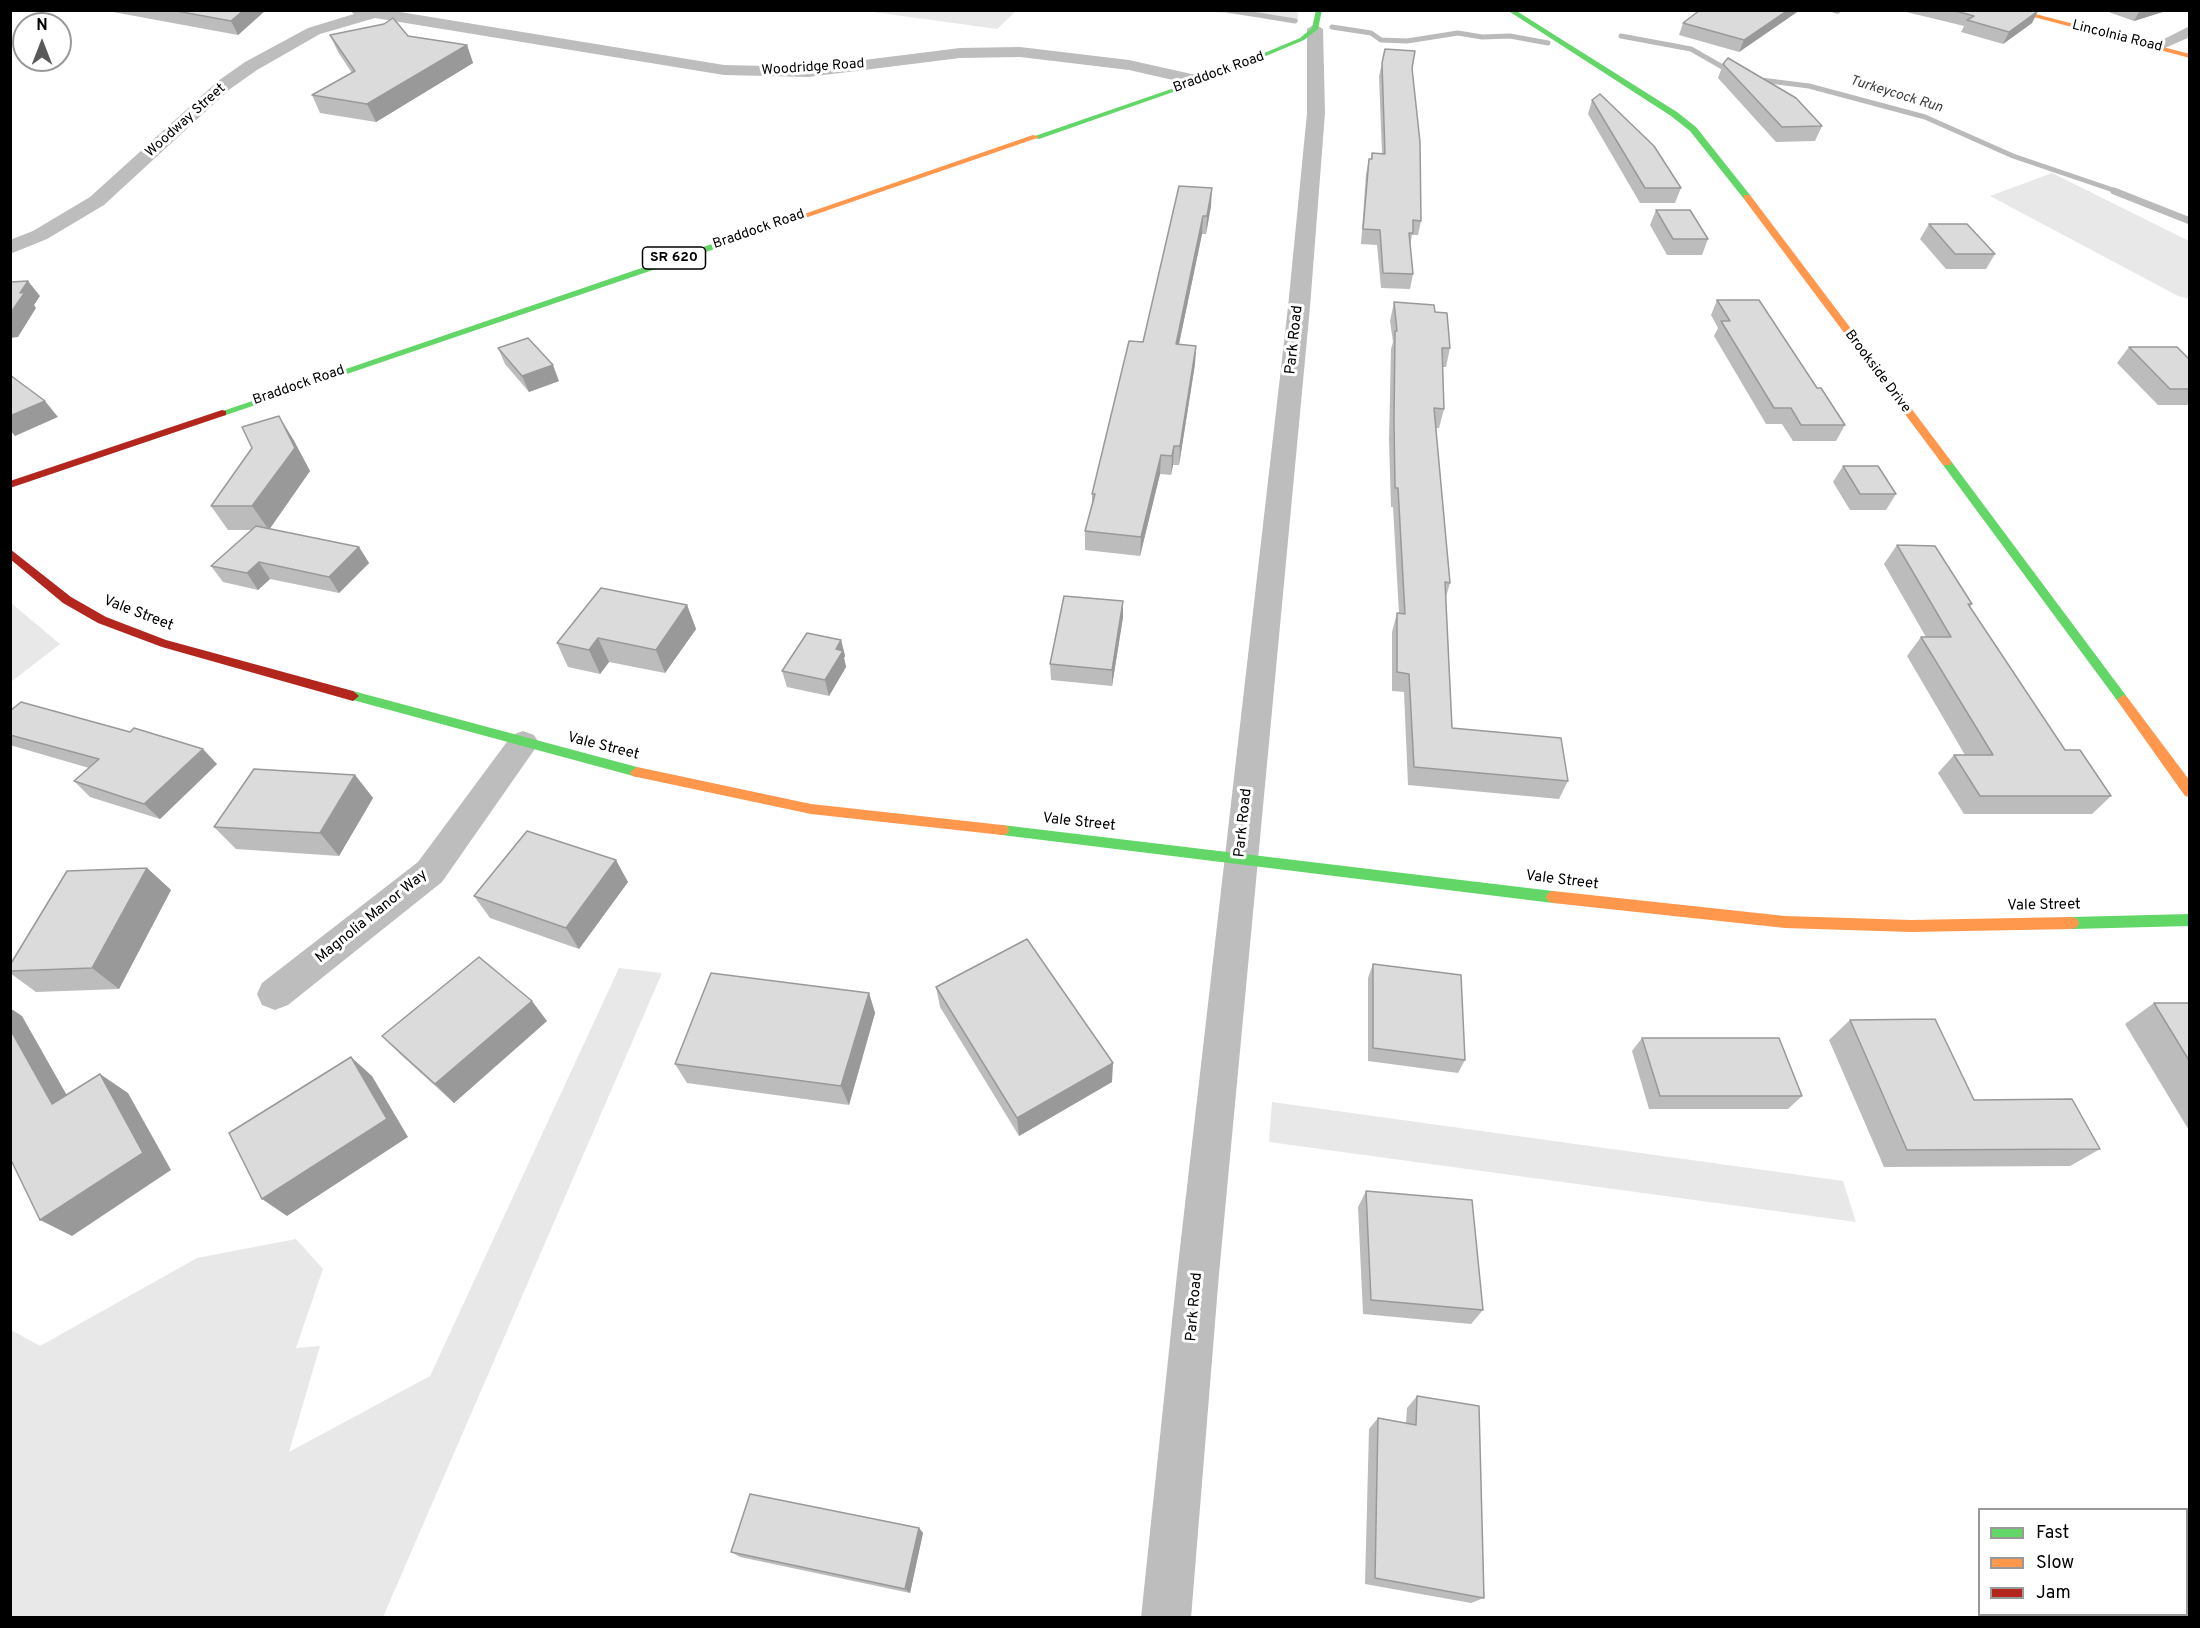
<!DOCTYPE html>
<html>
<head>
<meta charset="utf-8">
<style>
	body { margin:0 }
	#map { position:relative; width:2200px; height:1628px; overflow:hidden; background:#fff; font-family:Overpass,sans-serif }
	canvas { display:block }
	.frame { position:absolute; inset:0; border:12px solid #000; pointer-events:none }
	.legend { position:absolute; left:1978px; top:1508px; width:210px; height:108px; box-sizing:border-box; background:#fff; border:2px solid #999; margin:0; padding:8px 10px; list-style:none; font-size:18px; color:#000 }
	.legend li { display:flex; align-items:center; gap:12px; height:30px }
	.legend b { width:30px; border:2px solid #999 }
	.north { position:absolute; left:12px; top:12px; width:60px; height:60px; box-sizing:border-box; background:#fff; border:2px solid #999; border-radius:50%; rotate:0deg; font-size:16px; font-weight:700; line-height:24px; text-align:center; color:#000 }
	.north::after { content:''; display:block; margin:auto; width:21px; height:27px; background:#595959; clip-path:polygon(50% 0,100% 100%,50% 72%,0 100%) }
</style>
</head>
<body>
<div id="map">
<canvas width="2200" height="1628"></canvas>
<div class="frame"></div>
<ul class="legend">
<li><b style="height:8px;background:#63d668"></b>Fast</li>
<li><b style="height:8px;background:#ff974d"></b>Slow</li>
<li><b style="height:8px;background:#b3261e"></b>Jam</li>
</ul>
<div class="north">N</div>
</div>
<script>
const ctx = document.querySelector('canvas').getContext('2d');
ctx.lineJoin = 'round';
function fillPath(path, color) { ctx.fillStyle = color; ctx.fill(path, 'evenodd'); }
const toPath = rows => new Path2D(rows.map(r => 'M' + r).join(''));
function strokePath(path, color, width, dash) { ctx.strokeStyle = color; ctx.lineWidth = width; ctx.lineCap = dash ? 'butt' : 'round'; ctx.setLineDash(dash || []); ctx.stroke(path); }
function drawText(font, color, halo, rows, align = 'center') {
  ctx.font = font + ' Overpass,sans-serif'; ctx.lineWidth = 6; ctx.setLineDash([]); ctx.textBaseline = 'middle'; ctx.strokeStyle = halo; ctx.fillStyle = color; for (const [text, x, y, turn = 0] of rows) {
    ctx.save(); ctx.translate(x, y); ctx.rotate((+turn || 0) * Math.PI / 180); ctx.textAlign = isNaN(turn) ? turn : align; if (halo) ctx.strokeText(text, 0, 0); ctx.fillText(text, 0, 0); ctx.restore();
  }
}
fillPath(toPath([
	[866,11,1016,10,1016,11,997,29],
	[1204,11,1298,11,1298,22,1285,20],
	[2052,173,2189,241,2189,299,2178,296,1990,196],
	[11,603,60,644,11,682],
	[619,968,662,973,383,1617,11,1617,11,1330,40,1346,197,1258,296,1239,323,1269,296,1348,320,1346,289,1452,430,1376],
	[1272,1102,1843,1181,1856,1222,1269,1142]
]), '#e8e8e8');
strokePath(toPath([
	[1228,10,1295,21],
	[1332,27,1371,33,1381,40,1407,41,1458,33,1482,37,1510,36,1548,43],
	[1621,36,1691,49,1733,73],
	[1753,79,1809,86,1925,117,2013,156,2119,192]
]), '#bababa', 5);
strokePath(toPath([
	[2114,191,2190,221]
]), '#bababa', 7);
fillPath(toPath([
	[349,10,388,10,724,65,808,67,960,48,1020,47,1129,60,1205,77,1208,81,1199,86,1129,70,1020,57,960,58,808,77,724,75,375,18,320,34,257,70,230,89,104,205,47,239,10,254,10,240,33,231,90,197,218,81,245,62,308,28,354,14,349,10],
	[1315,24,1323,29,1325,113,1310,307,1219,1274,1191,1618,1141,1618,1177,1274,1288,307,1307,113,1307,29,1315,24],
	[2190,26,2190,37,2156,52,2148,47,2190,26],
	[523,731,534,735,539,743,442,882,288,1005,275,1010,262,1005,257,994,262,983,418,862,512,735,523,731]
]), '#bdbdbd');
fillPath(toPath([
	[1316,10,1322,10,1318,29,1304,40,1216,77,1039,139,1032,137,1212,75,1300,38,1312,28,1316,10],
	[1507,10,1515,10,1677,112,1696,127,1750,195,1750,199,1744,199,1690,131,1671,116,1507,10],
	[750,231,753,232,753,236,226,415,222,416,217,413,750,231],
	[1947,460,1951,461,2127,697,2129,700,2127,703,2119,703,1943,465,1942,463,1947,460],
	[353,691,637,767,644,772,637,777,349,699,347,696,353,691],
	[1002,825,1553,891,1558,893,1560,897,1558,901,1553,903,1002,835,997,834,995,830,997,826,1002,825],
	[2190,914,2190,926,2072,929,2067,927,2065,923,2067,919,2072,917,2190,914]
]), '#63d668');
fillPath(toPath([
	[2007,10,2020,10,2190,54,2190,58,2007,10],
	[1033,135,1040,137,753,236,746,234,1033,135],
	[1744,195,1750,195,1951,461,1951,465,1943,465,1744,199,1744,195],
	[2123,695,2127,697,2190,781,2190,797,2185,796,2119,703,2117,700,2123,695],
	[637,767,811,804,1002,825,1007,826,1009,830,1007,834,1002,835,811,814,632,776,630,772,637,767],
	[1553,891,1785,916,1911,920,2072,917,2077,919,2079,923,2077,927,2072,929,1911,932,1785,928,1553,903,1548,901,1546,897,1548,893,1553,891]
]), '#ff974d');
fillPath(toPath([
	[222,410,226,411,226,415,10,488,10,481,222,410],
	[10,549,71,597,106,617,166,640,353,691,359,696,353,701,162,647,98,623,63,603,10,559,10,549]
]), '#b3261e');
fillPath(toPath([
	[102,10,266,10,238,35],
	[1800,10,1739,52,1679,35,1683,23],
	[1824,10,1843,10,1838,14],
	[1898,10,2037,10,2032,23,2003,44,1961,32,1964,26],
	[2103,10,2169,10,2134,21],
	[330,35,408,36,467,45,473,63,376,122,320,113,312,95,352,73,338,52],
	[1382,63,1412,68,1421,221,1418,235,1412,235,1410,246,1413,274,1410,289,1381,288,1377,245,1361,244,1366,174,1369,159,1371,159,1372,153,1382,154,1379,76],
	[1723,64,1822,126,1815,141,1776,142,1718,78],
	[1592,100,1681,188,1675,203,1640,203,1588,114],
	[1179,186,1211,206,1206,234,1202,234,1179,344,1196,346,1195,364,1179,465,1173,465,1171,475,1160,474,1140,556,1085,550,1085,531,1092,504,1092,494,1143,342],
	[1656,210,1708,239,1702,255,1667,255,1650,225],
	[1929,224,1995,254,1986,269,1946,269,1920,239],
	[1717,300,1817,388,1845,425,1836,441,1793,441,1782,424,1766,424,1714,336,1718,328,1711,315],
	[1394,302,1435,312,1450,348,1446,367,1443,367,1444,409,1439,428,1436,428,1450,583,1446,597,1452,728,1568,781,1559,799,1408,785,1404,692,1392,691,1392,632,1397,613,1399,614,1393,507,1391,507,1389,440,1391,349,1393,342,1390,321],
	[2129,347,2190,360,2190,405,2158,405,2117,363],
	[498,348,559,381,529,392,505,364],
	[293,439,310,471,269,529,359,547,369,563,339,593,270,579,258,590,223,582,211,566,251,530,228,530,211,506],
	[1843,466,1896,494,1886,510,1850,510,1833,482],
	[1897,545,1972,604,1970,607,2065,750,2111,796,2092,814,1964,814,1938,773,1954,755,1965,755,1907,656,1921,637,1926,637,1884,564],
	[687,605,696,629,665,673,609,662,600,674,568,667,557,643],
	[1123,617,1112,686,1051,680,1050,664],
	[841,640,845,656,844,658,846,667,829,696,787,687,782,671],
	[10,711,217,764,160,819,90,797,74,781,89,768,10,745],
	[355,775,373,798,339,856,236,849,214,827],
	[147,868,171,890,119,989,36,992,10,973,10,965],
	[628,882,579,949,490,918,474,896],
	[1373,964,1465,1060,1458,1073,1368,1061,1368,978],
	[936,987,1112,1082,1019,1136,940,1007],
	[869,993,875,1013,849,1105,687,1083,675,1064],
	[2154,1003,2190,1003,2190,1132,2125,1024],
	[1850,1020,1974,1100,2100,1149,2070,1166,1884,1167,1829,1040],
	[547,1021,454,1103,401,1055,382,1036],
	[1642,1038,1802,1096,1788,1109,1649,1109,1632,1051],
	[1366,1191,1483,1310,1471,1324,1363,1314,1358,1207],
	[1417,1396,1484,1598,1471,1603,1365,1584,1369,1429,1378,1418,1406,1423,1407,1408],
	[919,1528,923,1533,910,1593,740,1557,731,1552]
]), '#bcbcbc');
fillPath(toPath([
	[244,10,266,10,238,35,231,21],
	[1788,10,1800,10,1739,52,1744,40],
	[2140,10,2169,10,2134,21],
	[2038,11,2032,23,2003,44,2009,32],
	[467,45,473,63,376,122,367,104],
	[1212,188,1211,206,1206,234,1207,216],
	[1203,216,1202,234,1175,363,1176,344],
	[28,281,40,296,34,305,36,308,18,337,10,338,10,314,20,293],
	[1196,346,1195,364,1179,465,1180,446],
	[553,365,559,381,529,392,522,376],
	[45,401,58,417,15,436,10,430,10,416],
	[279,416,293,439,310,471,269,530,252,506],
	[1174,446,1173,465,1171,475,1172,456],
	[1161,455,1160,474,1140,556,1141,537],
	[359,547,369,563,339,593,329,577],
	[259,562,270,579,258,590,247,573],
	[1123,601,1123,617,1112,686,1112,670],
	[687,605,696,629,665,673,656,650],
	[598,638,609,662,600,674,589,650],
	[841,640,845,656,844,658,846,667,829,696,825,680,836,649],
	[203,749,217,764,160,819,144,804],
	[355,775,373,798,339,856,320,833],
	[616,860,628,882,579,949,566,928],
	[147,868,171,890,119,989,92,968],
	[869,993,875,1013,849,1105,841,1086],
	[532,1001,547,1021,454,1103,435,1084],
	[10,1008,22,1016,82,1122,52,1104,10,1029],
	[351,1057,372,1076,408,1137,287,1216,262,1199],
	[1113,1063,1112,1082,1019,1136,1017,1118],
	[100,1074,128,1093,171,1170,72,1236,40,1220],
	[919,1528,923,1533,910,1593,905,1589]
]), '#999');
const building = toPath([
	[171,10,244,10,231,21,171,10],
	[1700,10,1788,10,1744,40,1683,23,1700,10],
	[1952,10,2037,10,2038,11,2009,32,1967,20,1974,16,1952,10],
	[393,18,408,36,467,45,367,104,312,95,355,71,330,35,384,24,393,18],
	[1385,49,1415,51,1412,68,1420,142,1421,221,1413,220,1413,233,1409,233,1413,274,1383,273,1380,230,1363,229,1369,159,1372,159,1372,153,1385,154,1382,63,1385,49],
	[1728,58,1796,98,1822,126,1782,127,1723,64,1728,58],
	[1600,94,1654,146,1681,188,1645,188,1592,100,1600,94],
	[1179,186,1212,188,1207,216,1203,216,1176,344,1196,346,1180,446,1174,446,1172,456,1161,455,1141,537,1085,531,1095,494,1092,494,1129,341,1143,342,1179,186],
	[1656,210,1690,210,1708,239,1673,239,1656,210],
	[1929,224,1967,224,1995,254,1955,254,1929,224],
	[28,281,20,293,25,292,10,314,10,282,28,281],
	[1717,300,1759,300,1817,388,1821,388,1845,425,1801,425,1791,408,1774,408,1721,321,1730,321,1717,300],
	[1394,302,1434,305,1435,312,1447,313,1450,348,1442,348,1444,409,1434,408,1450,583,1445,582,1452,728,1561,738,1568,781,1414,767,1409,674,1397,672,1397,613,1405,614,1398,488,1395,488,1394,421,1395,331,1397,331,1394,302],
	[528,338,553,365,522,376,498,348,528,338],
	[2129,347,2177,347,2190,360,2190,389,2170,389,2129,347],
	[10,375,45,401,10,416,10,375],
	[279,416,295,448,252,506,211,506,252,448,242,427,279,416],
	[1843,466,1878,466,1896,494,1860,494,1843,466],
	[256,526,359,547,329,577,259,562,247,573,211,566,256,526],
	[1897,545,1935,546,1972,604,1968,604,2065,750,2080,750,2111,796,1980,796,1954,755,1993,755,1921,637,1951,637,1897,545],
	[601,588,687,605,656,650,598,638,589,650,557,643,601,588],
	[1064,596,1123,601,1112,670,1050,664,1064,596],
	[807,633,841,640,836,649,843,651,825,680,782,671,807,633],
	[21,702,130,732,134,728,203,749,144,804,74,781,99,759,10,735,10,711,21,702],
	[254,769,355,775,320,833,214,827,254,769],
	[527,831,616,860,566,928,474,896,527,831],
	[147,868,92,968,10,971,10,965,67,871,147,868],
	[1027,939,1113,1063,1017,1118,936,987,1027,939],
	[479,957,532,1001,435,1084,382,1036,479,957],
	[1373,964,1461,975,1465,1060,1373,1048,1373,964],
	[711,973,869,993,841,1086,675,1064,711,973],
	[2154,1003,2190,1003,2190,1062,2154,1003],
	[1935,1019,1974,1100,2072,1099,2100,1149,1907,1150,1850,1020,1935,1019],
	[10,1029,52,1104,100,1074,143,1153,40,1220,10,1158,10,1029],
	[1642,1038,1779,1038,1802,1096,1660,1096,1642,1038],
	[351,1057,387,1119,262,1199,229,1133,351,1057],
	[1366,1191,1472,1200,1483,1310,1371,1300,1366,1191],
	[1417,1396,1479,1406,1484,1598,1375,1578,1378,1418,1416,1425,1417,1396],
	[750,1494,919,1528,905,1589,731,1552,750,1494]
]);
fillPath(building, '#dbdbdb');
strokePath(building, '#999', 1.5);
drawText('14px', '#000', '#fff', [
	["Lincolnia Road",2117,37,14],
	["Woodridge Road",813,68,-4],
	["Braddock Road",1219,73,-20],
	["Woodway Street",186,121,-42],
	["Braddock Road",759,230,-19],
	["Brookside Drive",1877,372,53],
	["Braddock Road",299,386,-19]
]);
drawText('italic 14px', '#3d3d3d', '#fff', [
	["Turkeycock Run",1896,95,17]
]);
for (const [x, y, w] of [
	[674,258,63]
]) { const box = new Path2D(); box.roundRect(x - w / 2, y - 11, w, 22, 4.5); ctx.fillStyle = '#fff'; ctx.fill(box); strokePath(box, '#000', 1.5); }
drawText('bold 14px', '#000', null, [
	["SR 620",674,258]
]);
drawText('15px', '#000', '#fff', [
	["Park Road",1295,340,-84],
	["Vale Street",138,614,21],
	["Vale Street",603,747,14],
	["Vale Street",1079,823,6],
	["Park Road",1244,823,-84],
	["Vale Street",1562,881,7],
	["Vale Street",2044,906,-1],
	["Magnolia Manor Way",372,917,-39],
	["Park Road",1195,1307,-85]
]);
</script>
</body>
</html>
